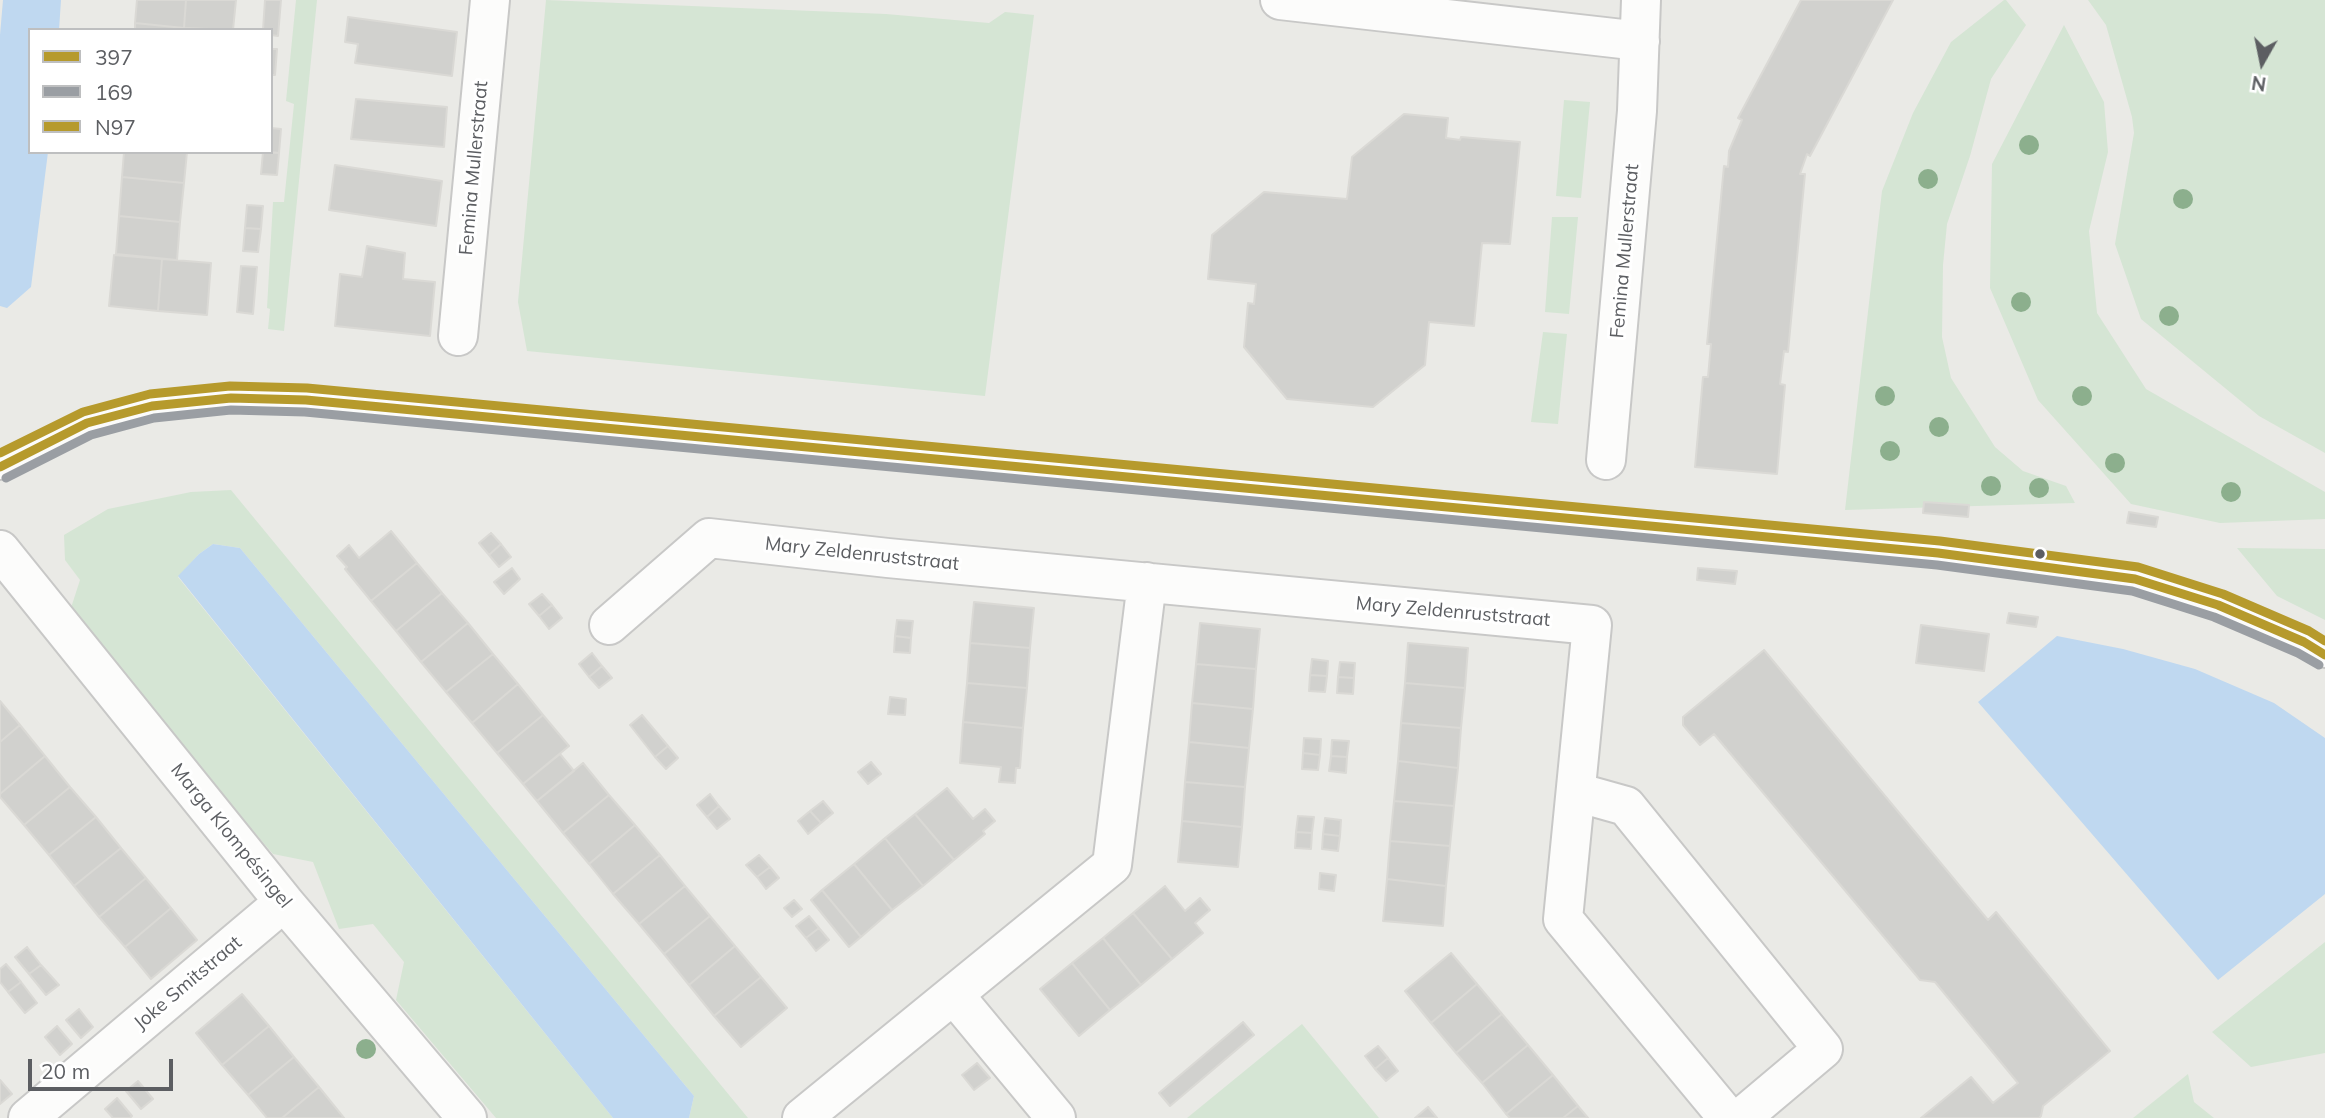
<!DOCTYPE html>
<html>
<head>
<meta charset="utf-8">
<style>
	body { margin:0 }
	#map { position:relative; width:2325px; height:1118px; overflow:hidden; background:#eaeae6; font-family:Mulish,sans-serif }
	canvas { display:block }
	.legend { position:absolute; left:28px; top:28px; width:245px; height:126px; box-sizing:border-box; background:#fff; border:2px solid #bebfc0; margin:0; padding:9px 12px; list-style:none; font-size:21px; color:#5c5e62 }
	.legend li { display:flex; align-items:center; gap:14px; height:35px }
	.legend b { width:35px; border:2px solid #bebfc0 }
	.north { position:absolute; left:2227px; top:28px; width:70px; height:70px; -webkit-text-stroke:5px #fff; paint-order:stroke; rotate:189deg; font-size:19px; font-weight:700; line-height:28px; text-align:center; color:#5c5e62 }
	.north::after { content:''; display:block; margin:auto; width:24px; height:32px; background:#5c5e62; clip-path:polygon(50% 0,100% 100%,50% 72%,0 100%) }
	.scale { position:absolute; left:28px; top:1059px; width:145px; height:32px; box-sizing:border-box; border:4px solid #5c5e62; border-top:0; padding-left:9px; font-size:21px; line-height:24px; white-space:nowrap; color:#5c5e62; -webkit-text-stroke:5px #fff; paint-order:stroke }
</style>
</head>
<body>
<div id="map">
<canvas width="2325" height="1118"></canvas>
<ul class="legend">
<li><b style="height:9px;background:#b69a2c"></b>397</li>
<li><b style="height:9px;background:#9a9ea3"></b>169</li>
<li><b style="height:9px;background:#b69a2c"></b>N97</li>
</ul>
<div class="north">N</div>
<div class="scale">20 m</div>
</div>
<script>
const ctx = document.querySelector('canvas').getContext('2d');
ctx.lineJoin = 'round';
function fillPath(path, color) { ctx.fillStyle = color; ctx.fill(path, 'evenodd'); }
const toPath = rows => new Path2D(rows.map(r => 'M' + r).join(''));
function strokePath(path, color, width, dash) { ctx.strokeStyle = color; ctx.lineWidth = width; ctx.lineCap = dash ? 'butt' : 'round'; ctx.setLineDash(dash || []); ctx.stroke(path); }
function drawText(font, color, halo, rows, align = 'center') {
  ctx.font = font + ' Mulish,sans-serif'; ctx.lineWidth = 6; ctx.setLineDash([]); ctx.textBaseline = 'middle'; ctx.strokeStyle = halo; ctx.fillStyle = color; for (const [text, x, y, turn = 0] of rows) {
    ctx.save(); ctx.translate(x, y); ctx.rotate((+turn || 0) * Math.PI / 180); ctx.textAlign = isNaN(turn) ? turn : align; if (halo) ctx.strokeText(text, 0, 0); ctx.fillText(text, 0, 0); ctx.restore();
  }
}
fillPath(toPath([
	[296,0,317,0,284,331,268,329,270,309,267,308,273,202,284,202,294,104,286,101],
	[546,0,886,14,989,23,1005,12,1034,15,985,396,527,351,518,302],
	[2004,0,2006,0,2026,25,1991,79,1970,156,1947,224,1943,265,1942,337,1951,378,1995,447,2023,471,2066,486,2075,503,1845,510,1882,191,1913,113,1951,42],
	[2088,0,2325,0,2325,453,2259,416,2141,319,2115,244,2134,133,2132,117,2106,25],
	[2064,25,2104,102,2108,152,2089,231,2097,313,2146,389,2325,492,2325,519,2220,523,2131,504,2038,400,1990,288,1992,164],
	[1564,100,1590,102,1581,198,1556,196],
	[1552,217,1578,217,1569,314,1545,312],
	[1543,332,1567,334,1558,424,1531,422],
	[231,490,748,1118,689,1118,694,1096,240,548,213,544,199,554,178,577,613,1118,496,1118,396,1000,404,962,373,924,339,929,313,862,273,854,68,617,80,580,65,560,64,535,108,509,191,492],
	[2237,548,2325,549,2325,620,2277,596],
	[2325,942,2325,1053,2251,1067,2212,1032],
	[1302,1024,1379,1118,1187,1118],
	[2188,1074,2194,1102,2214,1118,2133,1118]
]), '#d5e5d4');
fillPath(toPath([
	[3,0,61,0,59,30,30,30,30,152,48,152,31,287,7,308,0,306,0,35],
	[213,544,240,548,694,1096,689,1118,613,1118,178,576,199,554],
	[2057,636,2123,649,2195,669,2274,703,2325,738,2325,894,2218,980,1978,702]
]), '#bfd8f0');
const building = toPath([
	[137,0,186,0,184,28,135,23,137,0],
	[186,0,236,0,233,30,184,28,186,0],
	[265,0,281,0,278,36,271,35,271,30,263,30,265,0],
	[1801,0,1893,0,1810,156,1807,154,1800,174,1805,174,1788,352,1784,351,1780,384,1785,385,1777,474,1695,467,1703,377,1708,377,1711,344,1707,344,1724,166,1728,167,1729,151,1742,120,1738,118,1801,0],
	[348,17,457,32,452,76,355,63,358,44,345,42,348,17],
	[135,23,184,28,198,30,135,30,135,23],
	[271,49,277,49,275,75,271,75,271,49],
	[356,99,447,107,444,147,351,139,356,99],
	[1404,114,1448,118,1446,138,1460,140,1461,137,1520,142,1510,244,1482,243,1474,326,1429,322,1425,365,1373,407,1287,399,1244,347,1248,303,1254,304,1256,284,1208,279,1212,235,1264,192,1347,199,1352,157,1404,114],
	[271,128,281,129,279,153,269,152,271,152,271,128],
	[124,152,187,152,184,183,122,177,124,152],
	[263,152,279,153,277,175,261,174,263,152],
	[335,165,442,181,436,226,329,210,335,165],
	[122,177,184,183,180,222,119,216,122,177],
	[247,205,263,206,261,229,245,228,247,205],
	[119,216,180,222,177,260,116,254,119,216],
	[245,228,261,229,258,252,243,251,245,228],
	[367,246,405,253,403,279,435,282,430,336,335,326,340,274,362,277,367,246],
	[114,255,162,259,158,311,109,306,114,255],
	[162,259,211,263,207,315,158,311,162,259],
	[241,266,257,267,253,314,237,312,241,266],
	[1924,502,1969,505,1968,517,1923,513,1924,502],
	[2129,512,2158,517,2156,527,2127,523,2129,512],
	[391,531,417,563,371,601,345,569,347,567,337,556,349,545,359,558,391,531],
	[491,533,501,544,489,555,479,543,491,533],
	[501,544,511,557,499,567,489,555,501,544],
	[417,563,442,593,396,631,371,601,417,563],
	[512,568,520,579,504,594,494,582,512,568],
	[1698,568,1737,571,1735,584,1697,580,1698,568],
	[442,593,468,623,421,662,396,631,442,593],
	[542,594,552,605,539,616,529,604,542,594],
	[974,602,1034,608,1030,648,970,643,974,602],
	[552,605,562,618,549,629,539,616,552,605],
	[2009,613,2038,617,2036,627,2007,623,2009,613],
	[897,620,913,621,911,638,895,636,897,620],
	[468,623,493,654,446,692,421,662,468,623],
	[1200,623,1260,629,1256,669,1196,664,1200,623],
	[1921,625,1989,634,1984,671,1916,663,1921,625],
	[895,636,911,638,910,653,894,652,895,636],
	[970,643,1030,648,1027,688,967,683,970,643],
	[1408,643,1468,648,1465,688,1405,683,1408,643],
	[1764,650,1988,920,1996,912,2110,1051,2043,1106,2041,1116,2039,1118,1921,1118,1971,1077,1993,1103,2018,1083,1935,982,1920,980,1714,734,1700,745,1683,725,1683,717,1764,650],
	[592,653,602,666,589,677,579,664,592,653],
	[493,654,518,684,472,723,446,692,493,654],
	[1312,659,1328,661,1327,676,1310,675,1312,659],
	[1340,662,1355,663,1354,678,1338,677,1340,662],
	[1196,664,1256,669,1253,709,1192,703,1196,664],
	[602,666,612,678,599,688,589,677,602,666],
	[1310,675,1327,676,1325,692,1309,691,1310,675],
	[1338,677,1354,678,1353,694,1337,693,1338,677],
	[967,683,1027,688,1023,728,963,722,967,683],
	[1405,683,1465,688,1461,728,1401,723,1405,683],
	[518,684,543,715,497,753,472,723,518,684],
	[890,697,906,699,905,715,888,714,890,697],
	[0,701,20,725,0,742,0,701],
	[1192,703,1253,709,1249,748,1189,742,1192,703],
	[543,715,569,746,523,784,497,753,543,715],
	[642,715,668,746,655,757,630,725,642,715],
	[963,722,1023,728,1020,768,1016,768,1015,783,999,782,1001,767,960,763,963,722],
	[1401,723,1461,728,1458,768,1398,761,1401,723],
	[20,725,45,756,0,794,0,742,20,725],
	[1304,738,1321,739,1320,755,1303,753,1304,738],
	[1332,740,1349,741,1347,757,1331,756,1332,740],
	[1189,742,1249,748,1245,787,1185,782,1189,742],
	[668,746,678,758,666,769,655,757,668,746],
	[1303,753,1320,755,1318,770,1302,769,1303,753],
	[560,754,574,771,537,801,523,784,560,754],
	[45,756,70,787,24,825,0,797,0,794,45,756],
	[1331,756,1347,757,1346,773,1329,771,1331,756],
	[1398,761,1458,768,1454,806,1394,801,1398,761],
	[871,762,881,774,868,784,858,772,871,762],
	[583,763,609,795,563,833,537,801,583,763],
	[1185,782,1245,787,1242,827,1182,821,1185,782],
	[70,787,96,817,49,855,24,825,70,787],
	[947,788,973,819,985,809,995,821,983,831,985,834,954,860,915,814,947,788],
	[710,794,719,806,707,817,697,805,710,794],
	[609,795,635,825,589,864,563,833,609,795],
	[823,801,833,813,821,823,810,811,823,801],
	[1394,801,1454,806,1450,846,1390,841,1394,801],
	[719,806,730,819,717,829,707,817,719,806],
	[810,811,821,823,808,834,798,821,810,811],
	[915,814,954,860,923,886,885,838,915,814],
	[1298,816,1314,817,1312,833,1296,832,1298,816],
	[96,817,121,848,74,886,49,855,96,817],
	[1325,818,1341,820,1340,836,1323,834,1325,818],
	[1182,821,1242,827,1238,867,1178,862,1182,821],
	[635,825,660,855,613,894,589,864,635,825],
	[1296,832,1312,833,1311,849,1295,848,1296,832],
	[1323,834,1340,836,1338,851,1322,849,1323,834],
	[885,838,923,886,892,910,854,864,885,838],
	[1390,841,1450,846,1446,886,1387,879,1390,841],
	[121,848,146,878,99,917,74,886,121,848],
	[660,855,685,886,639,924,613,894,660,855],
	[759,855,770,867,757,877,746,865,759,855],
	[854,864,892,910,861,937,822,890,854,864],
	[770,867,779,878,766,889,757,877,770,867],
	[1320,873,1336,875,1334,891,1319,889,1320,873],
	[146,878,171,908,125,947,99,917,146,878],
	[1387,879,1446,886,1443,926,1383,921,1387,879],
	[685,886,710,916,664,954,639,924,685,886],
	[1165,886,1185,911,1200,898,1210,910,1195,923,1203,933,1172,959,1133,913,1165,886],
	[822,890,861,937,849,947,811,900,822,890],
	[794,900,802,909,792,917,784,908,794,900],
	[171,908,197,940,151,979,125,947,171,908],
	[1133,913,1172,959,1141,985,1103,938,1133,913],
	[710,916,735,946,689,985,664,954,710,916],
	[809,916,819,928,806,938,796,926,809,916],
	[819,928,829,940,816,951,806,938,819,928],
	[1103,938,1141,985,1110,1010,1072,963,1103,938],
	[735,946,761,977,714,1016,689,985,735,946],
	[27,947,41,965,29,974,15,957,27,947],
	[1451,953,1477,984,1431,1023,1405,991,1451,953],
	[1072,963,1110,1010,1079,1036,1040,989,1072,963],
	[6,964,21,982,8,992,0,982,0,969,6,964],
	[41,965,59,985,46,995,29,974,41,965],
	[761,977,787,1008,741,1047,714,1016,761,977],
	[21,982,37,1003,25,1013,8,992,21,982],
	[1477,984,1502,1014,1456,1053,1431,1023,1477,984],
	[242,994,269,1026,222,1065,196,1033,242,994],
	[79,1009,93,1027,81,1038,66,1020,79,1009],
	[1502,1014,1528,1045,1482,1083,1456,1053,1502,1014],
	[1243,1022,1254,1035,1170,1106,1159,1093,1243,1022],
	[57,1026,72,1044,60,1055,45,1037,57,1026],
	[269,1026,294,1057,248,1095,222,1065,269,1026],
	[1528,1045,1553,1075,1506,1114,1482,1083,1528,1045],
	[1378,1046,1388,1058,1375,1069,1365,1056,1378,1046],
	[294,1057,319,1087,282,1118,267,1118,248,1095,294,1057],
	[1388,1058,1398,1071,1386,1081,1375,1069,1388,1058],
	[977,1063,990,1078,974,1090,962,1075,977,1063],
	[1553,1075,1578,1106,1563,1118,1510,1118,1506,1114,1553,1075],
	[0,1080,12,1094,0,1104,0,1080],
	[138,1081,153,1099,141,1109,126,1091,138,1081],
	[319,1087,344,1118,282,1118,319,1087],
	[117,1098,132,1116,130,1118,113,1118,105,1109,117,1098],
	[1578,1106,1588,1118,1563,1118,1578,1106],
	[1428,1107,1437,1118,1415,1118,1428,1107]
]);
fillPath(building, '#d1d1ce');
strokePath(building, '#dad9d5', 2);
const service = toPath([
	[0,467,87,423,152,406,231,398,306,400,1938,553,2135,579,2218,605,2304,642,2325,655]
]);
const minor = toPath([
	[1280,0,1640,41],
	[458,336,490,0],
	[1606,460,1637,111,1641,0],
	[0,550,284,902,467,1118],
	[609,625,709,538,888,558,1592,625,1563,919,1728,1118],
	[1576,792,1626,806,1823,1049,1741,1118],
	[954,995,1056,1118],
	[28,1118,284,902],
	[802,1118,1112,865,1147,582]
]);
strokePath(service, '#c8c8c7', 28);
strokePath(minor, '#c8c8c7', 42);
strokePath(service, '#fcfcfb', 24);
strokePath(minor, '#fcfcfb', 38);
strokePath(toPath([
	[0,467,87,423,152,406,231,398,306,400,1938,553,2135,579,2218,605,2304,642,2325,655]
]), '#b69a2c', 9);
strokePath(toPath([
	[6,478,91,435,154,418,231,410,305,412,1937,565,2132,591,2214,617,2298,653,2319,665]
]), '#9a9ea3', 9);
strokePath(toPath([
	[0,453,83,412,150,394,230,386,307,388,1940,541,2138,567,2223,594,2309,631,2325,641]
]), '#b69a2c', 9);
ctx.fillStyle = '#8caf8d';
for (const [x, y] of [
	[2029,145],
	[1928,179],
	[2183,199],
	[2021,302],
	[2169,316],
	[1885,396],
	[2082,396],
	[1939,427],
	[1890,451],
	[2115,463],
	[1991,486],
	[2039,488],
	[2231,492],
	[366,1049]
]) { ctx.beginPath(); ctx.arc(x, y, 10, 0, 2 * Math.PI); ctx.fill(); }
for (const [x, y, r, color] of [
	[2040,554,6,"#5c5e62"]
]) { const dot = new Path2D(); dot.arc(x, y, r, 0, 2 * Math.PI); ctx.fillStyle = color; ctx.fill(dot); strokePath(dot, '#fff', 2.5); }
drawText('19px', '#5c5e62', '#fff', [
	["Femina Mullerstraat",474,168,-85],
	["Femina Mullerstraat",1625,251,-85],
	["Mary Zeldenruststraat",862,554,6],
	["Mary Zeldenruststraat",1453,612,5],
	["Marga Klompésingel",231,836,51],
	["Joke Smitstraat",188,983,-40]
]);
</script>
</body>
</html>
